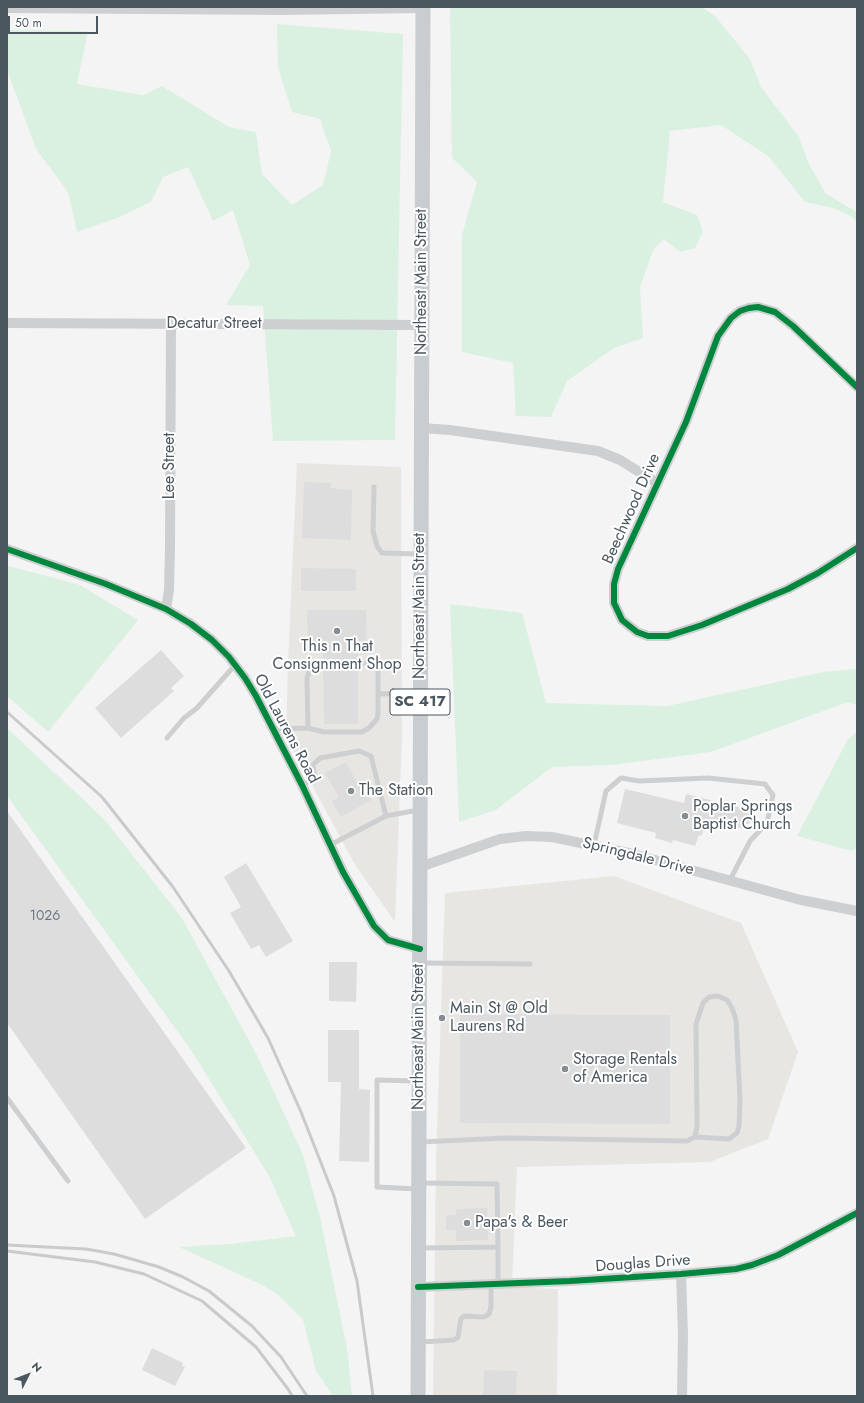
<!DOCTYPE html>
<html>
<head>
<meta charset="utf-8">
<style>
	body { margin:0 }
	#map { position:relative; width:864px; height:1403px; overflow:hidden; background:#f4f4f4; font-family:Jost,sans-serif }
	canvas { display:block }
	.frame { position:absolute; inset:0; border:8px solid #4b575f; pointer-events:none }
	.north { position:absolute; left:8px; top:1355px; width:40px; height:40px; -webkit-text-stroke:3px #fff; paint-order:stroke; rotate:48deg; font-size:11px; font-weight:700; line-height:16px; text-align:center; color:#4b575f }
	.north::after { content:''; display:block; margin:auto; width:14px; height:18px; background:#4b575f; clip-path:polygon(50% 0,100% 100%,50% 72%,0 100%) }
	.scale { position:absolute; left:8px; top:16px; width:90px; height:18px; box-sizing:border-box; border:2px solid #4b575f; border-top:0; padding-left:5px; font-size:12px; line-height:14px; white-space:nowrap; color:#4b575f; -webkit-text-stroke:3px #fff; paint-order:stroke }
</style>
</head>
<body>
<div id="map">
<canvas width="864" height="1403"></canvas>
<div class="frame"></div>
<div class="north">N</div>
<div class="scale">50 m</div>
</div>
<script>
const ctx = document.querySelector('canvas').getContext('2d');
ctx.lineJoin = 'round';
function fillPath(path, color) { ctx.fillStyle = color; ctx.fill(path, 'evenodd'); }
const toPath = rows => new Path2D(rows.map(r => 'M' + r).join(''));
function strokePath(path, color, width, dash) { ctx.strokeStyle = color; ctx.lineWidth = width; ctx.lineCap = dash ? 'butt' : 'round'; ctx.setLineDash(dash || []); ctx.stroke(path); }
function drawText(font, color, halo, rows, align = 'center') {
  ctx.font = font + ' Jost,sans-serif'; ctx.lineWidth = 4; ctx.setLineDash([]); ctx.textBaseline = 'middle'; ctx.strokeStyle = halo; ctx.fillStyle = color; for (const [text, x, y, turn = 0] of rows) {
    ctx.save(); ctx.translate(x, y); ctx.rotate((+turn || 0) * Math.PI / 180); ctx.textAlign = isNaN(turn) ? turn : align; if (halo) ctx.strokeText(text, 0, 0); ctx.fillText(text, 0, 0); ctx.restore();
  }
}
fillPath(toPath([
	[297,463,401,467,402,736,395,922,354,863,286,737,288,662],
	[614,876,741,923,798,1052,768,1139,710,1162,517,1167,512,1287,558,1289,557,1396,433,1396,436,1161,445,893]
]), '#e7e6e3');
fillPath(toPath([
	[450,7,702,7,716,17,750,59,761,87,799,137,809,164,826,194,857,212,857,222,851,216,833,208,805,202,768,156,721,125,670,131,663,202,697,215,703,232,695,248,680,252,664,239,653,250,640,288,643,338,614,348,567,381,551,417,516,416,513,363,462,352,462,235,477,182,452,158],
	[277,24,403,34,395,440,273,441,263,306,226,305,250,265,233,210,213,221,188,167,163,177,151,202,117,218,77,232,68,192,36,149,7,70,7,30,88,31,77,84,143,95,162,86,229,127,256,132,262,174,292,205,323,185,331,151,320,119,292,112,278,68],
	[9,566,80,585,138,620,48,732,7,696,7,570],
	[450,604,522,613,546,703,667,706,823,672,857,669,857,705,848,702,711,752,612,765,552,767,496,810,459,822],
	[7,728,104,819,182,918,258,1057,303,1155,320,1217,347,1348,352,1396,333,1396,316,1371,303,1320,277,1294,260,1284,179,1247,230,1244,296,1236,269,1176,191,1050,7,796],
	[857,732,857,848,852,851,797,836,848,739]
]), '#daf1e2');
fillPath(toPath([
	[304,482,331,483,331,488,352,490,351,540,302,538],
	[301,568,356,569,356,591,301,591],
	[307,610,366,610,367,652,358,652,358,659,323,659,323,652,308,652],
	[161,650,184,676,171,688,174,691,121,738,95,708],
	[323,667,358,667,358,724,324,724],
	[346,762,359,786,362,784,371,800,341,817,332,801,339,797,325,773],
	[625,789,684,803,686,794,750,810,749,812,752,813,749,824,746,824,745,829,705,820,702,836,699,835,695,846,673,840,672,843,655,838,656,833,617,823],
	[7,811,246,1148,145,1219,7,1023],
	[246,863,293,941,266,957,259,945,251,949,230,913,241,907,224,877],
	[329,962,357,962,356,1002,329,1001],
	[460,1014,670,1015,670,1124,460,1123],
	[328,1030,359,1030,359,1089,370,1090,369,1162,339,1161,341,1082,328,1082],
	[487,1208,488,1240,456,1241,456,1230,446,1230,446,1216,456,1215,456,1209],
	[152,1348,183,1363,182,1366,185,1367,175,1386,142,1370],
	[484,1370,517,1371,516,1396,483,1396]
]), '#ddddde');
strokePath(toPath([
	[374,487,373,531,377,546,382,553,419,554],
	[378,694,419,693],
	[273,729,308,728,324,732,362,732,369,728,377,719,378,713,378,671,376,667,370,663,322,663,315,666,309,672,307,678,308,728],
	[167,738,184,718,197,708,235,665],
	[302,785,315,779,313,765,320,758,359,751,371,756,386,816,330,845],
	[386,816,418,810],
	[594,845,606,791,621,778,639,781,708,778,765,784,773,795,767,823,750,841,730,880],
	[421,963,530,964],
	[7,1098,68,1181],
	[420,1142,506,1138,687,1141,695,1137,697,1126,696,1024,703,1003,709,997,718,996,727,1000,732,1008,736,1020,740,1100,739,1126,737,1133,729,1139,695,1137],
	[420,1183,497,1184,498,1247,421,1248],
	[417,1189,377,1187,377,1080,418,1081],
	[498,1247,498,1284],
	[421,1342,454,1340,458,1337,461,1319,464,1316,484,1317,489,1314,491,1307,491,1284]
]), '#cdcfd1', 5);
strokePath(toPath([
	[7,8,282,10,423,8],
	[7,323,422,325],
	[857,387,793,326,775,312,758,307,749,308,740,311,731,318,718,336,686,422,618,569,614,584,614,603,622,620,637,632,648,636,668,636,702,625,788,589,818,573,857,548],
	[421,428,450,430,598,451,620,460,657,483],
	[7,549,106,584,166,609,191,624,212,640,229,657,245,678,256,696,302,785,343,872,374,926,388,940,420,949],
	[166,609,169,590,170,548,171,323],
	[420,867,500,839,526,836,552,837,633,854,801,900,857,911],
	[681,1274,683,1334,682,1396],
	[418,1287,570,1281,681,1274,736,1269,752,1265,778,1255,857,1213]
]), '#cdcfd1', 10);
strokePath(toPath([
	[418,1396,423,7]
]), '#cacdd0', 15);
strokePath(toPath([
	[7,712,102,797,173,887,229,971,268,1038,301,1112,334,1196,357,1281,373,1396],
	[7,1245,86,1249,114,1254,159,1267,183,1277,209,1291,252,1326,281,1357,307,1396],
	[7,1251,95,1262,144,1274,202,1301,256,1347,288,1389,292,1396]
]), '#c8cacb', 3);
strokePath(toPath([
	[857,387,793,326,775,312,758,307,749,308,740,311,731,318,718,336,686,422,618,569,614,584,614,603,622,620,637,632,648,636,668,636,702,625,788,589,818,573,857,548],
	[7,549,106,584,166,609,191,624,212,640,229,657,245,678,256,696,302,785,343,872,374,926,388,940,420,949],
	[418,1287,570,1281,681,1274,736,1269,752,1265,778,1255,857,1213]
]), '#00873e', 6);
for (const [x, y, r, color] of [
	[337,631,4,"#868e93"],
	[351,791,4,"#868e93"],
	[685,816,4,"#868e93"],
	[442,1018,4,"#868e93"],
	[565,1069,4,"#868e93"],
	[467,1223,4,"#868e93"]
]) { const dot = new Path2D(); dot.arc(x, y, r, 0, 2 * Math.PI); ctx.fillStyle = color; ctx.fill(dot); strokePath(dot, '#fff', 1.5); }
drawText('14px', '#707980', null, [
	["1026",45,917]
]);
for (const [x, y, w] of [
	[420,702,60]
]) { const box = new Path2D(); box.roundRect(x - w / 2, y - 13, w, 26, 3); ctx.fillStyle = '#fff'; ctx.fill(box); strokePath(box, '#4b575f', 1); }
drawText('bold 15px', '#4b575f', null, [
	["SC 417",420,702]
]);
drawText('16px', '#4b575f', '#fff', [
	["Northeast Main Street",422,282,-90],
	["Decatur Street",214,324],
	["Lee Street",170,466,-90],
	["Beechwood Drive",632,509,-66],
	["Northeast Main Street",420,606,-90],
	["Old Laurens Road",286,729,62],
	["Springdale Drive",638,857,14],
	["Northeast Main Street",419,1037,-90],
	["Douglas Drive",643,1264,-4]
]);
drawText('16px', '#4b575f', '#fff', [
	["This n That",337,647,"center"],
	["Consignment Shop",337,665,"center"],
	["The Station",359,791],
	["Poplar Springs",693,807],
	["Baptist Church",693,825],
	["Main St @ Old",450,1009],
	["Laurens Rd",450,1027],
	["Storage Rentals",573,1060],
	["of America",573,1078],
	["Papa's & Beer",475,1223]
], 'left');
</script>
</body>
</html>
